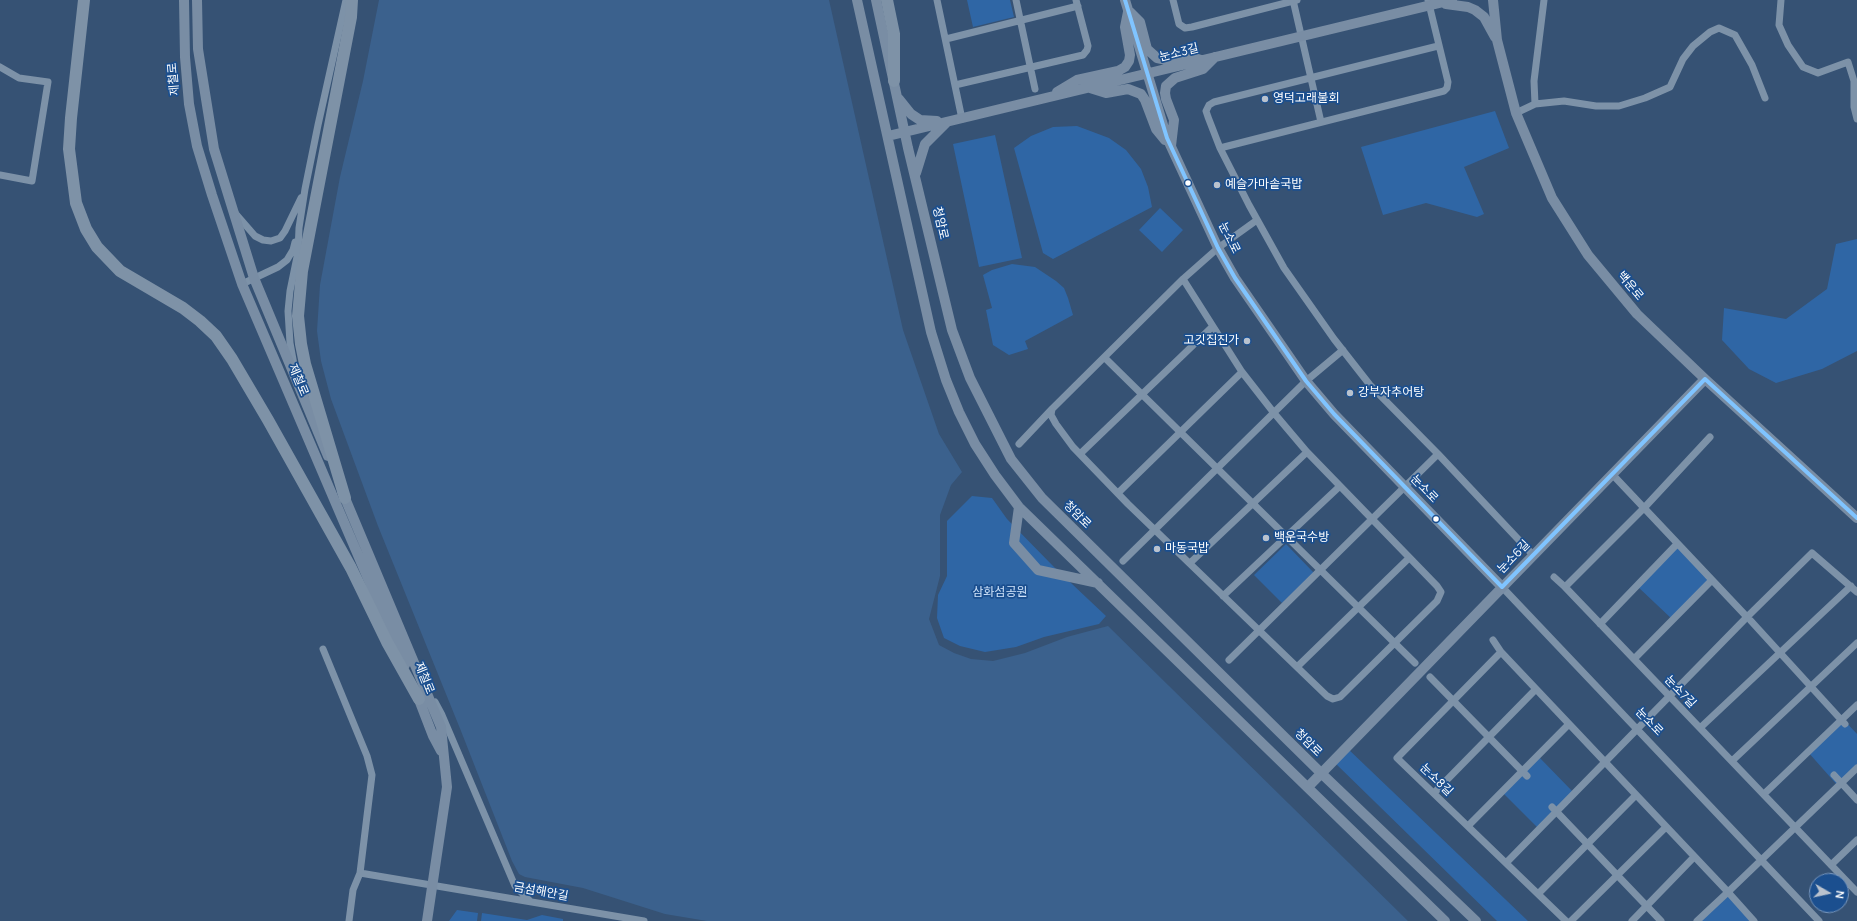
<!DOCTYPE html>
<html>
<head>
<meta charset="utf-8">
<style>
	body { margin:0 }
	#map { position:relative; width:1857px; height:921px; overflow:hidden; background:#365274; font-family:Manrope,sans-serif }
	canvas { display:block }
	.north { position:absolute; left:1809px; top:873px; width:40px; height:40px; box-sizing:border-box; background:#1b4f8f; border:1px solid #7695bc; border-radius:50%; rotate:99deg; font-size:11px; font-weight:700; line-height:16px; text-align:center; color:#fff }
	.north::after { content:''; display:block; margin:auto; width:14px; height:18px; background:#b9c2ce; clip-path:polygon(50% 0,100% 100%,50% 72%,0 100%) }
</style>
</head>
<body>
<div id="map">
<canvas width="1857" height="921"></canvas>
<div class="north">N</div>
</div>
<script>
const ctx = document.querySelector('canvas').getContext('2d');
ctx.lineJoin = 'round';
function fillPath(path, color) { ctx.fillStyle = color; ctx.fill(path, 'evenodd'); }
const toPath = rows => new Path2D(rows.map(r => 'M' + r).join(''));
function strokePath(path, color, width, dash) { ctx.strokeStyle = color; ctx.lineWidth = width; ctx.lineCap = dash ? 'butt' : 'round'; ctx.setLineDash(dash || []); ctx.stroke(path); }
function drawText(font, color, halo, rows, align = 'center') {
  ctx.font = font + ' Manrope,"Noto Sans KR",sans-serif'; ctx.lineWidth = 3.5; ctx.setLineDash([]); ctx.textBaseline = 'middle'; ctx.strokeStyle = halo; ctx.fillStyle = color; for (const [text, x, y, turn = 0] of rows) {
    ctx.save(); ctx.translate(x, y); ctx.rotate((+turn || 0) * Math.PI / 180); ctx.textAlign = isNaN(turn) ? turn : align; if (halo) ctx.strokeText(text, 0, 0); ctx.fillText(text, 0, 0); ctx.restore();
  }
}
fillPath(toPath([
	[967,0,1010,0,1014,17,973,27],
	[1495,111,1509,148,1464,167,1484,214,1477,217,1426,203,1383,215,1361,147],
	[1077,126,1109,138,1126,150,1141,169,1148,187,1152,207,1053,259,1043,253,1014,148,1031,136,1053,127],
	[995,135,1022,258,979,267,953,144],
	[1160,208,1183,230,1162,252,1139,230],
	[1857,239,1857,351,1822,369,1776,383,1749,369,1722,340,1724,308,1786,319,1827,289,1836,244],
	[1012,264,1035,267,1056,281,1064,288,1068,298,1073,315,1025,341,1028,349,1009,355,993,345,986,310,992,308,983,275,992,270],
	[972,496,992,498,1007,519,1054,567,1106,616,1099,624,1044,637,1016,647,985,652,960,646,944,638,937,618,938,595,947,576,947,521],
	[1286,544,1314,573,1282,603,1254,575],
	[1677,544,1712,580,1673,620,1637,586],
	[1843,719,1857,734,1857,768,1838,786,1808,752],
	[1346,747,1528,921,1497,921,1333,761],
	[1538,756,1574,793,1539,829,1502,792],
	[1728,892,1754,921,1697,921],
	[457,910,478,913,477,921,449,921],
	[482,913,527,920,542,915,563,919,563,921,481,921]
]), '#2f66a5');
fillPath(toPath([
	[379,0,829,0,903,330,939,434,962,472,951,485,940,515,940,576,929,619,939,645,954,653,971,659,993,661,1025,653,1067,637,1108,626,1408,921,707,921,665,914,583,888,525,877,519,874,512,861,461,731,378,526,331,399,321,361,317,331,320,285,340,177,363,81]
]), '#3b618d');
strokePath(toPath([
	[937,0,962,119],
	[1016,0,1035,89],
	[1173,0,1179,24,1185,28,1192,27,1297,0],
	[1293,0,1321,122],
	[1781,0,1779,25,1788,45,1803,67,1818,73,1848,62,1854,81,1854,107,1857,119],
	[946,39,1078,6],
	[1438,46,1214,102,1209,105,1206,111,1208,117,1220,148,1249,205,1284,268,1334,339,1370,385,1438,454,1533,555],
	[0,67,19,78,48,82,32,181,0,175],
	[955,85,1083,55,1087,50,1088,46,1076,0],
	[1535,104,1534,81,1544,0],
	[1516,113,1535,104,1564,101,1596,106,1619,106,1645,98,1670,87,1683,59,1693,46,1710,32,1719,28,1735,35,1752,65,1765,98],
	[1220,148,1444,91,1447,88,1448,82,1428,0],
	[235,213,255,236,263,240,271,241,280,238,285,231,301,198],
	[1183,279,1242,372,1274,413,1307,452,1437,586,1441,592,1437,601,1340,697,1333,699,1327,696,1128,504,1073,447,1056,424,1051,415,1052,409,1183,279,1218,248,1257,220],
	[242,284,278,267,287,260,293,250,295,242],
	[1105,358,1415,663],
	[294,365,290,343,288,311,290,291,298,252,299,228,305,189,318,125,346,0],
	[1710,437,1644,508,1565,587,1857,892],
	[1019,444,1052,409],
	[1080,454,1212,327],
	[1612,474,1747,617,1812,553,1857,592],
	[1118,493,1242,372],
	[1123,561,1306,381,1343,350],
	[1190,563,1307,452],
	[1554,577,1565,587],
	[1502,587,1819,921],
	[1223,596,1340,486],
	[1751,621,1845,724],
	[1600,624,1677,544],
	[1493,640,1501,652,1728,892,1697,921],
	[323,649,367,756,372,775,360,873,353,890,349,921],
	[1501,652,1397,758,1566,921],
	[1634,659,1712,580],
	[1229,660,1438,454],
	[1297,667,1409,558],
	[1430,677,1527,776],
	[435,702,442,715,515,886,530,901],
	[1700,728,1851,586],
	[1732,761,1857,643],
	[1834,775,1857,800],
	[1434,793,1536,689],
	[1764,794,1857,705],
	[1552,807,1661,921],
	[1468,826,1569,724],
	[1506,863,1747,617],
	[1831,865,1857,840],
	[360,873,644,921],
	[1538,894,1636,795],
	[1571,921,1666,827],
	[1632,921,1694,857],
	[1754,921,1728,892,1857,768]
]), '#7d92a8', 7);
strokePath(toPath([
	[184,0,185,57,189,104,197,146,212,195,242,284,405,665],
	[197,0,198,49,214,149,254,278,328,456],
	[857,0,931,332,946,380,959,412,975,444,995,475,1019,507,1445,921],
	[876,0,908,148,952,330,970,378,1011,459,1042,498,1321,773,1476,921],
	[1125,0,1167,138,1218,248,1235,278,1306,381,1334,414,1502,587],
	[1493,0,1497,40,1516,113,1552,198,1588,255,1637,314,1705,379,1857,518],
	[1446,2,1446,4,1468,7,1475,10,1484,17,1495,37],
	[1130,12,1140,22,1147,49,1157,58,1167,60,1185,55,1201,60],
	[1090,88,1106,93,1128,89,1141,94,1145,100,1156,129,1165,140],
	[1057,92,1077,80,1118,71,1125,67,1129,61,1130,55,1125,27,1128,12],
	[899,99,911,114,920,120,937,121],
	[888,136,1452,0],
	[1171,146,1174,120,1166,99,1165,93,1166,86,1175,78,1203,69,1215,57],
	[916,173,925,144,947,122],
	[342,491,441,727,447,787,427,921],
	[1019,507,1014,543,1038,570,1098,583],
	[416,692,433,736,441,751],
	[1308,787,1705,379]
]), '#798da4', 10);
strokePath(toPath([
	[84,0,71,118,69,149,76,203,86,229,97,247,120,271,183,308,200,321,216,336,232,359,268,420,351,568,387,642,419,699],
	[887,0,894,34,894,81],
	[345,498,305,364,301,344,298,316,302,271,351,17,352,0]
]), '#7e92a7', 12);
strokePath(toPath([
	[1125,0,1167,138,1218,248,1235,278,1306,381,1334,414,1502,587],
	[1705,379,1857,518],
	[1502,587,1705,379]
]), '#80c4ff', 4);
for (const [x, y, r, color] of [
	[1265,99,4,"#b9c2ce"],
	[1188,183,3.5,"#fff"],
	[1217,185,4,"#b9c2ce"],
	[1247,341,4,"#b9c2ce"],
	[1350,393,4,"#b9c2ce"],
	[1436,519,3.5,"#fff"],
	[1266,538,4,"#b9c2ce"],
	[1157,549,4,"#b9c2ce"]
]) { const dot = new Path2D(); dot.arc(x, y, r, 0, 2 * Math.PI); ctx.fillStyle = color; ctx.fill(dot); strokePath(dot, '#1b4f8f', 1.5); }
drawText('12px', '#fff', '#1b4f8f', [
	["눈소3길",1179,53,-14],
	["제철로",174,79,-95],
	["청암로",940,223,77],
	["눈소로",1229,238,63],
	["백운로",1630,286,50],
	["제철로",298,380,67],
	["눈소로",1424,489,46],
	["청암로",1077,515,45],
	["눈소6길",1514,557,-46],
	["제철로",424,678,68],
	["눈소7길",1680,692,46],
	["눈소로",1649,722,46],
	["청암로",1308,743,45],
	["눈소8길",1436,780,44],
	["금섬해안길",541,892,10]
]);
drawText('12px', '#fff', '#1b4f8f', [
	["영덕고래불회",1273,99],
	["예슬가마솥국밥",1225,185],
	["고깃집진가",1239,341,"right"],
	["강부자추어탕",1358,393],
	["백운국수방",1274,538],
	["마동국밥",1165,549]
], 'left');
drawText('12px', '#cfe3fa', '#1b4f8f', [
	["삼화섬공원",1000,593]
]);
</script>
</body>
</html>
